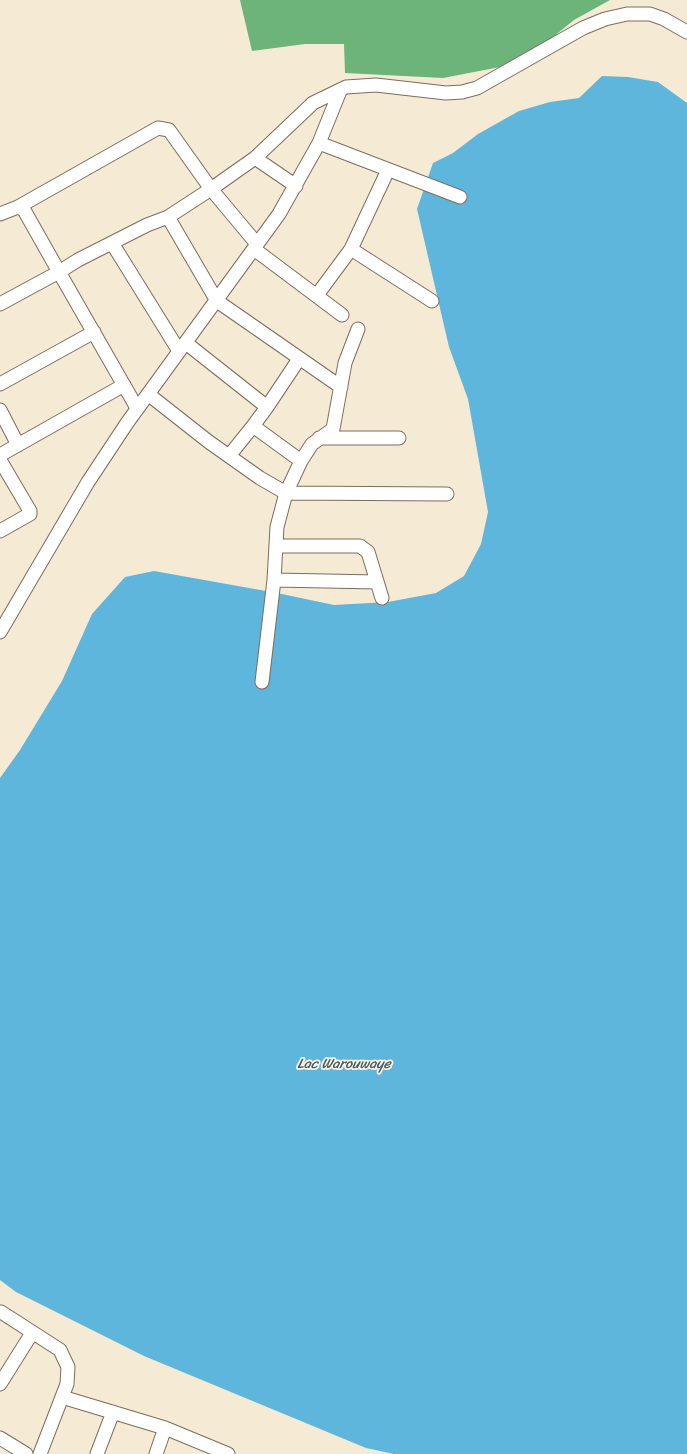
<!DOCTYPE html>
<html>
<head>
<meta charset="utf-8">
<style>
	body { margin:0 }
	canvas { display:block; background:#f5ead4 }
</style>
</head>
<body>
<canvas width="687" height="1454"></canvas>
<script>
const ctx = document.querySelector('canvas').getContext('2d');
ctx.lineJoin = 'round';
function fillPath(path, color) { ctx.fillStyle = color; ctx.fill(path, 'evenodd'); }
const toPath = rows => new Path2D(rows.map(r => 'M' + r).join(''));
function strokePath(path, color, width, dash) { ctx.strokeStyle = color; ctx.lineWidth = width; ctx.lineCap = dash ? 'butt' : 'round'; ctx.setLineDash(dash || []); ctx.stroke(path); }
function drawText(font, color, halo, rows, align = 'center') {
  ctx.font = font + ' Sriracha,sans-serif'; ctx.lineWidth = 3.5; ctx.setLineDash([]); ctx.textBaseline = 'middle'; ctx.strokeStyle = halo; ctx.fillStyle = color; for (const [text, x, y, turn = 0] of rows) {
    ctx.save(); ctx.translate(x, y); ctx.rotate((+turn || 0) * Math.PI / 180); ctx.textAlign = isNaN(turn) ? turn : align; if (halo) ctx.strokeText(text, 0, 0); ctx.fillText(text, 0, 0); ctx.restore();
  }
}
fillPath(toPath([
	[240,0,610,0,574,20,537,50,505,66,443,78,345,73,344,44,305,44,252,51]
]), '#6cb47a');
fillPath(toPath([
	[602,76,628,77,658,82,687,103,687,1454,394,1454,366,1448,144,1356,16,1292,0,1280,0,778,20,750,62,681,92,614,125,577,154,571,277,593,334,605,388,602,436,593,464,576,481,544,488,512,468,399,449,347,417,209,433,163,453,153,478,134,519,111,550,102,579,98]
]), '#5fb6dc');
const minor = toPath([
	[319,143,460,197],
	[255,158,296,186],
	[18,207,158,128,169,130,211,189,257,244],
	[0,214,18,207,24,210,59,272,78,260,147,225,168,217,211,189,255,158,313,103,346,87,376,85,446,93,462,92,477,88,583,28,605,19,627,14,650,14,664,19,687,32],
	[168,217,217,301,341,387],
	[112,243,179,351],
	[254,249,342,315],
	[351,249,432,301],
	[317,295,351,249,388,170],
	[0,304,59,272,137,408],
	[186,343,267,407,253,426,301,461],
	[0,384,94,332],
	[148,394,209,442,260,478,286,493,301,461,312,444,333,429,345,363,358,329],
	[267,407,299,359],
	[0,410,18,445],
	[319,438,399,438],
	[0,455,124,385],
	[229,456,253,426],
	[0,460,30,511,30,514,0,531],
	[276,546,360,546,368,552,382,598],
	[274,580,377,582],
	[0,632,88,482,127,423,279,214,319,143,340,91],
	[262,682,274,580,277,527,286,493,447,494],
	[1,1312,60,1350,68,1367,67,1384,40,1454],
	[0,1384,32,1333],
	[62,1397,165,1428,228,1454],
	[0,1438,26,1454],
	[97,1454,113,1412],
	[156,1454,165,1428]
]);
strokePath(minor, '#7c6d5e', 15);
strokePath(minor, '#fff', 13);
drawText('italic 14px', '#485b60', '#fbf7ec', [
	["Lac Warouwaye",344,1064]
]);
</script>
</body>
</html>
